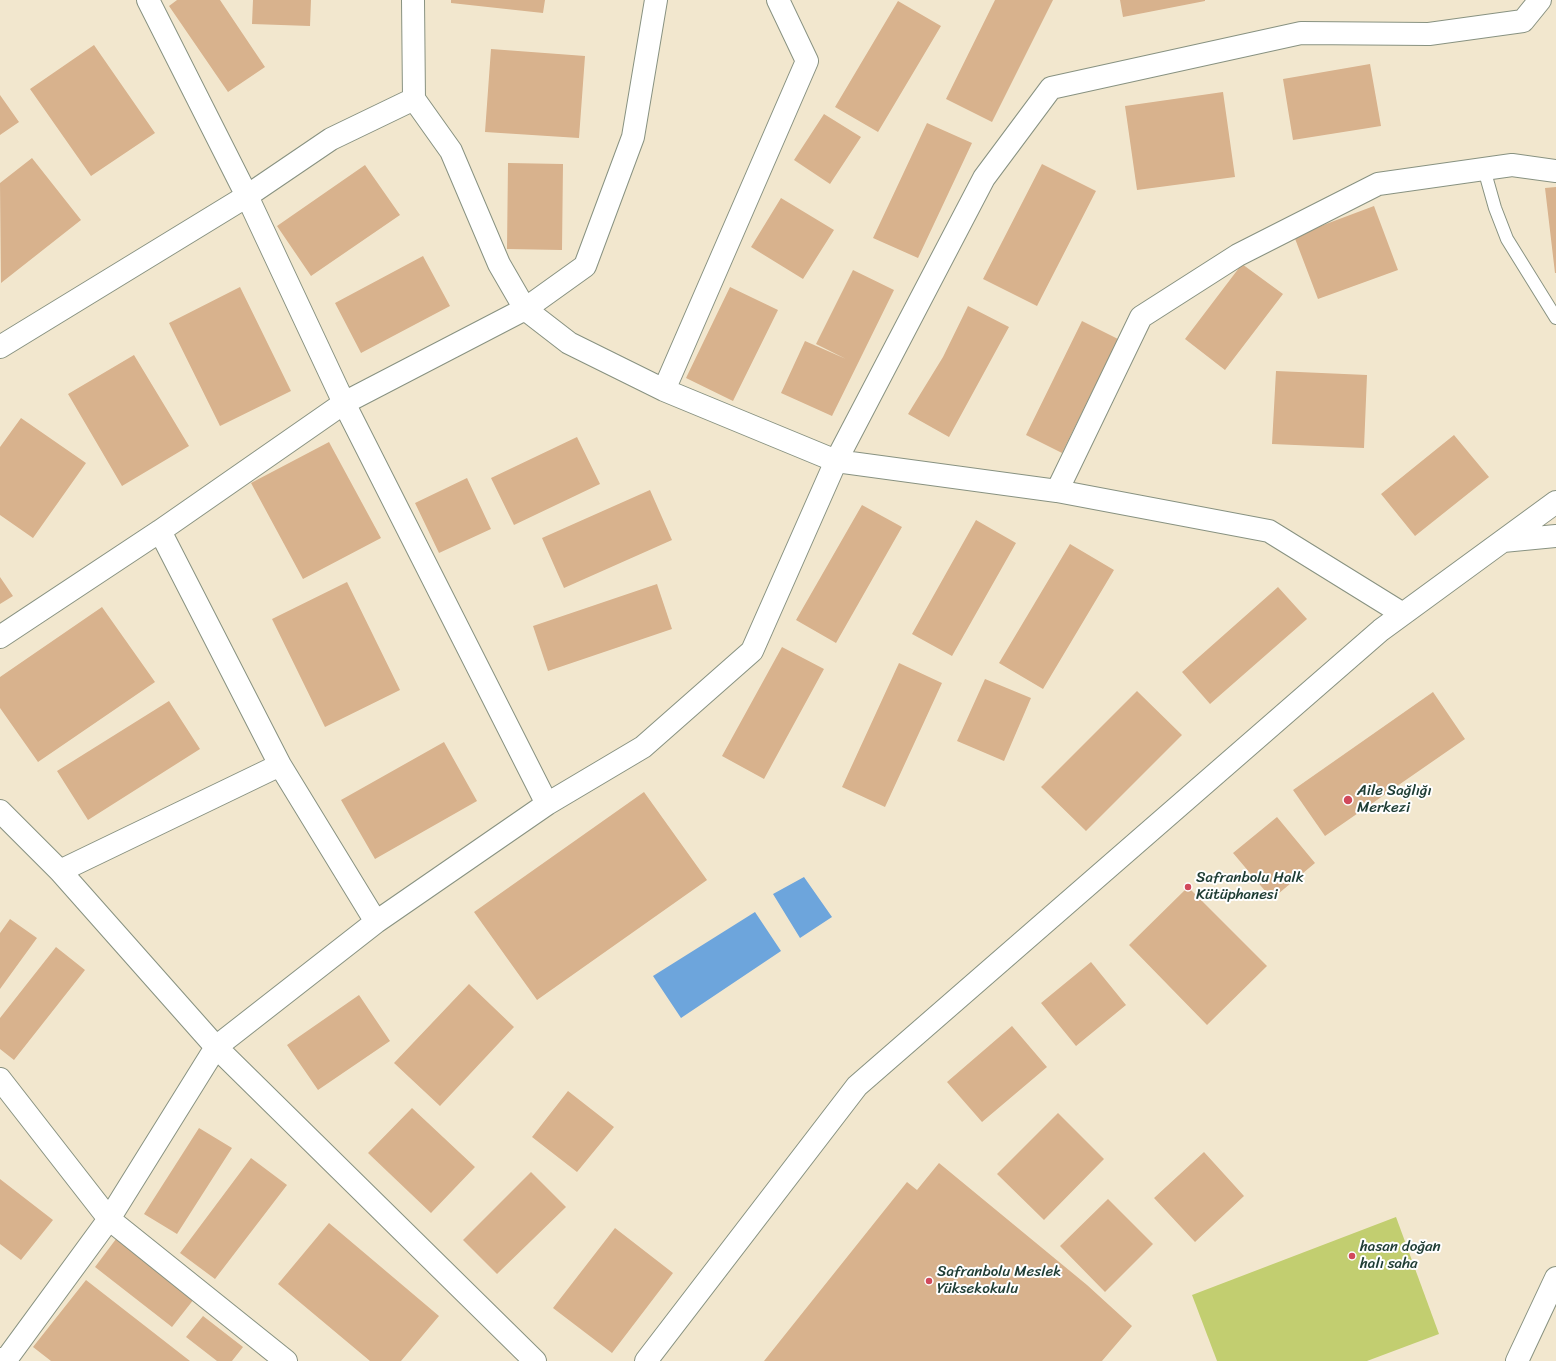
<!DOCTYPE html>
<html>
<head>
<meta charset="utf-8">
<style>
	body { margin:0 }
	canvas { display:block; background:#f2e7ce }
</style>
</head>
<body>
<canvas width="1556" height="1361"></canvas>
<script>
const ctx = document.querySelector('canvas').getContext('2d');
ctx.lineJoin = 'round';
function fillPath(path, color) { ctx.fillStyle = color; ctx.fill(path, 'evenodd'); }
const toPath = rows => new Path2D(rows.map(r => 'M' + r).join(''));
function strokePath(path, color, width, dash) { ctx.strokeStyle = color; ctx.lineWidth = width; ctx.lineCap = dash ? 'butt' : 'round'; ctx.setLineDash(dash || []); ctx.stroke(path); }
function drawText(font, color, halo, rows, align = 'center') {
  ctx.font = font + ' Sriracha,sans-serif'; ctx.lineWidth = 4; ctx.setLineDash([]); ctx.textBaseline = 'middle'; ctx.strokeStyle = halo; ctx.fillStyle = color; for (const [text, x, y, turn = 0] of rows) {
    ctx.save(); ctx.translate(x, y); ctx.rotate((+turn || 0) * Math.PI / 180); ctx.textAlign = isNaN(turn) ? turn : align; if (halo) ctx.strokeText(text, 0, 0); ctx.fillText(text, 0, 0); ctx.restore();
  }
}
fillPath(toPath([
	[1396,1217,1439,1334,1367,1361,1217,1361,1192,1295]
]), '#c2ce70');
fillPath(toPath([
	[804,877,832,917,800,938,773,894],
	[755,912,781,951,681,1018,653,976]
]), '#6da5dc');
fillPath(toPath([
	[177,0,220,0,265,67,228,92,169,6],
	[253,0,311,0,310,26,252,24],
	[451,0,545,0,543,13,451,3],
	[995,0,1053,0,992,122,946,99],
	[1120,0,1205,0,1205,1,1123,17],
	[898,1,941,26,878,132,835,107],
	[94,45,155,133,91,176,30,89],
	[491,49,585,56,579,138,485,132],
	[1370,64,1381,126,1293,140,1283,79],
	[1223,92,1235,177,1137,190,1125,106],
	[0,95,19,122,0,135],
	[824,114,861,137,830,184,794,160],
	[927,123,972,143,918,258,873,238],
	[32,158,81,220,1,283,0,183],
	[508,163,563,164,562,250,507,249],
	[1042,164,1096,191,1037,306,983,279],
	[365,165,400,215,311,276,277,226],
	[1556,187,1556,273,1555,273,1545,188],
	[781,198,834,230,803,279,751,247],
	[1374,206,1398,270,1318,299,1294,236],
	[423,256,450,306,361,353,335,303],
	[1242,264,1283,294,1225,370,1185,339],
	[853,270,894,290,832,416,781,393,805,341,846,359,816,344],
	[240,287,291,391,220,426,169,323],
	[730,287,778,310,733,401,686,378],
	[968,306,1009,327,949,437,908,414,943,357],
	[1082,321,1118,339,1062,453,1026,435],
	[134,355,189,446,122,486,68,394],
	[1276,371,1367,375,1364,448,1272,444],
	[21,418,86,463,33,538,0,515,0,447],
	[1454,435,1489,477,1415,536,1381,494],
	[577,437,600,484,514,525,491,478],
	[329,442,381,538,303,579,251,483],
	[467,478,491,529,439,553,415,503],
	[650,490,672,540,564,588,542,538],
	[862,505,902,527,836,643,796,620],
	[976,520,1016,543,952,656,912,634],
	[1070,544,1114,570,1043,689,999,663],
	[0,577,13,596,0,604],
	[347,582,400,690,325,727,272,619],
	[657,584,672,629,548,671,533,626],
	[1278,587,1307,619,1210,704,1182,672],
	[102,607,155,682,38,762,0,708,0,677],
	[782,647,824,669,764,779,722,756],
	[899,663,942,683,885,807,842,787],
	[985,679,1031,698,1004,761,957,741],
	[1137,691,1182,735,1086,831,1041,787],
	[1433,692,1465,739,1325,836,1293,790],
	[169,701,200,749,88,820,57,771],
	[444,742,477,801,375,859,341,800],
	[644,792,707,880,537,1000,474,912],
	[1277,817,1315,863,1272,899,1233,853],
	[1188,887,1267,966,1207,1025,1129,945],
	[10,919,37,938,0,989,0,933],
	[56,947,85,970,14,1060,0,1049,0,1018],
	[1091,962,1126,1005,1076,1046,1041,1003],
	[469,984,514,1027,440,1106,394,1063],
	[359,995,390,1041,318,1090,287,1045],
	[1012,1026,1047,1067,982,1122,947,1082],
	[568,1091,614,1127,577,1172,532,1137],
	[412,1108,475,1167,431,1213,368,1153],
	[1058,1113,1104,1159,1044,1220,997,1174],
	[199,1128,232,1148,177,1234,144,1214],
	[1204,1152,1244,1196,1195,1242,1154,1198],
	[251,1158,287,1185,215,1279,180,1253],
	[939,1163,1087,1285,1132,1326,1102,1361,764,1361,907,1182,917,1190],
	[531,1172,566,1207,497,1274,463,1240],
	[0,1179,53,1220,21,1260,0,1244],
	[1108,1199,1153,1244,1105,1292,1060,1246],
	[329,1223,439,1316,401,1361,370,1361,278,1284],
	[615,1228,673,1273,612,1353,553,1308],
	[116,1239,194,1299,172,1327,95,1267],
	[86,1280,190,1361,51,1361,33,1347],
	[203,1316,243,1347,232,1361,217,1361,186,1337]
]), '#d8b28d');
const lane = toPath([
	[1484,169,1495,208,1507,239,1556,318]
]);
const street = toPath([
	[148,0,247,196,344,403,547,804],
	[414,99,451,151,499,264,525,309,569,343,664,390,836,461,1057,491,1269,531,1403,614],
	[0,347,247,196,331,139,414,99,413,0],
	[664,390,807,61,778,0],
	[1057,491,1141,317,1238,255,1378,184,1512,165,1556,171],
	[1503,541,1556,536],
	[0,637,160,531,344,403,525,309,585,266,633,137,656,0],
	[280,765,376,922],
	[0,811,60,871,216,1047,535,1361],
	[60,871,280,765,160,531],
	[0,1079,109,1219,286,1361],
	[5,1361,109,1219,216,1047,376,922,547,804,643,747,752,651,836,461,984,178,1051,88,1301,33,1429,34,1523,21,1540,0],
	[646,1361,857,1086,1381,630,1556,502],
	[1517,1361,1556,1278]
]);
const secondary = toPath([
	[0,1359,2,1361]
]);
strokePath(lane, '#889281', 14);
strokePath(street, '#889281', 24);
strokePath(secondary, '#889281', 24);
strokePath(lane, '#fff', 12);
strokePath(street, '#fff', 22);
strokePath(secondary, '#fff', 22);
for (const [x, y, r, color] of [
	[1348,800,5,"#d1495b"],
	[1188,887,4,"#d1495b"],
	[1352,1256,4,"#d1495b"],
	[929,1281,4,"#d1495b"]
]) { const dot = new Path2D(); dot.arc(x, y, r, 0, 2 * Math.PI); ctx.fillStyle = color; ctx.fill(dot); strokePath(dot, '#fff', 1.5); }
drawText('15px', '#1f3d34', '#fff', [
	["Aile Sağlığı",1357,791],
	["Merkezi",1357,808],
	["Safranbolu Halk",1196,878],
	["Kütüphanesi",1196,895],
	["hasan doğan",1360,1247],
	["halı saha",1360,1264],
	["Safranbolu Meslek",937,1272],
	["Yüksekokulu",937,1289]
], 'left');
</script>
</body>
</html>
